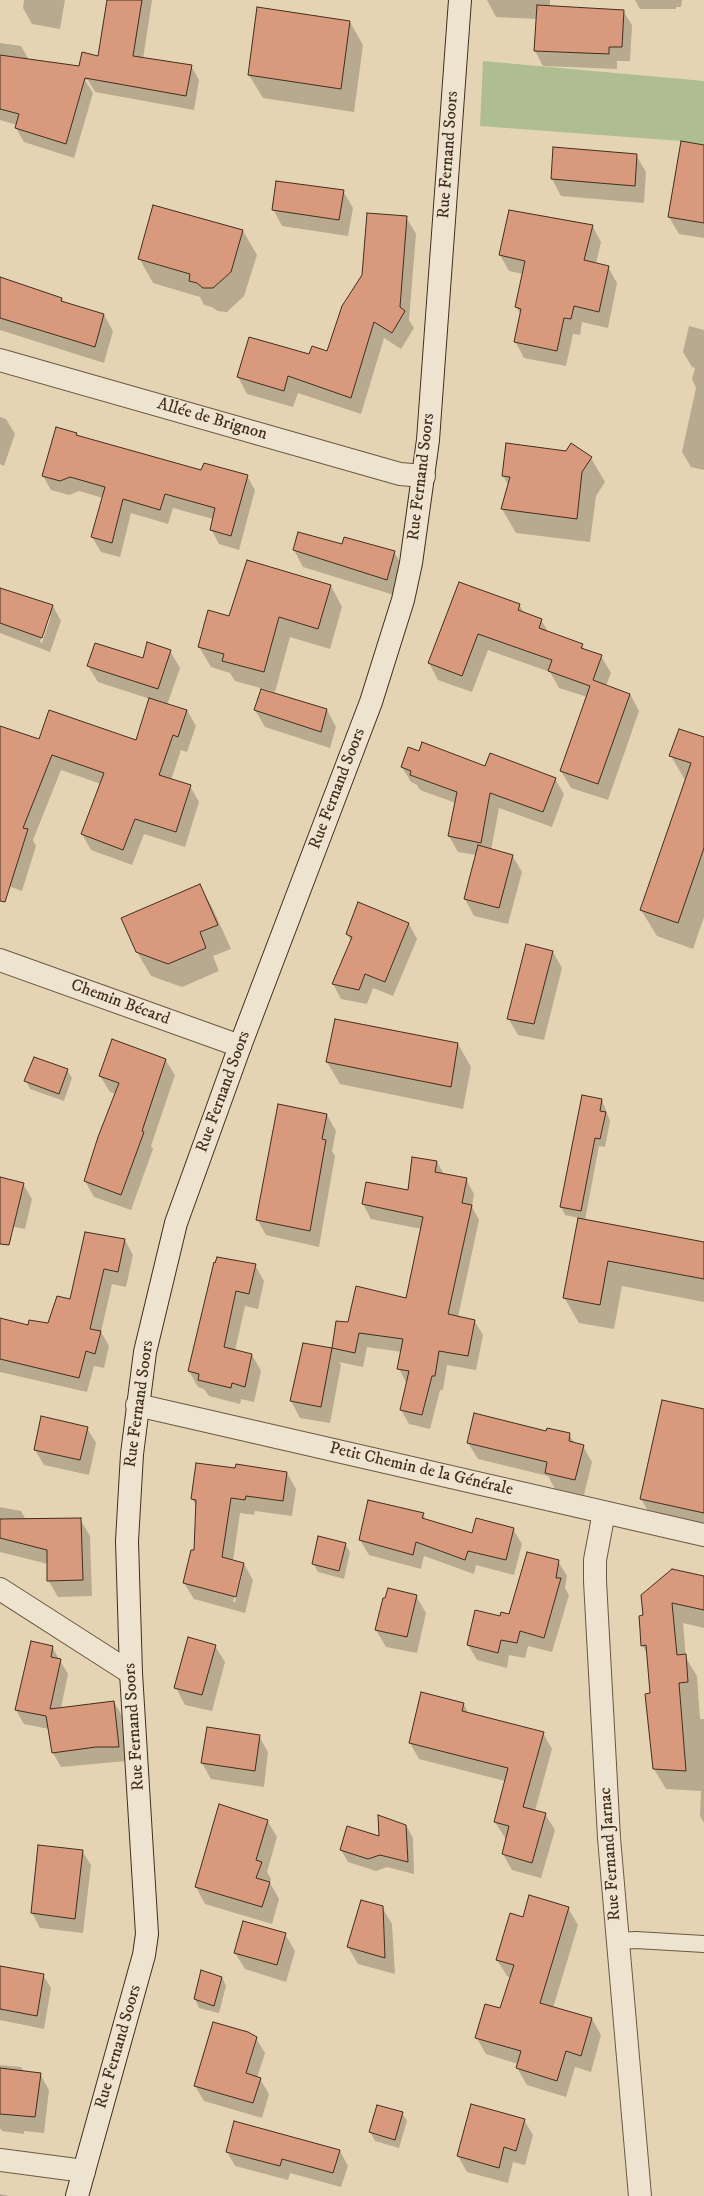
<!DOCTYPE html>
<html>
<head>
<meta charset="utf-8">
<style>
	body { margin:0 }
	canvas { display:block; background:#e5d4b3 }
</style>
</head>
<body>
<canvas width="704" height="2196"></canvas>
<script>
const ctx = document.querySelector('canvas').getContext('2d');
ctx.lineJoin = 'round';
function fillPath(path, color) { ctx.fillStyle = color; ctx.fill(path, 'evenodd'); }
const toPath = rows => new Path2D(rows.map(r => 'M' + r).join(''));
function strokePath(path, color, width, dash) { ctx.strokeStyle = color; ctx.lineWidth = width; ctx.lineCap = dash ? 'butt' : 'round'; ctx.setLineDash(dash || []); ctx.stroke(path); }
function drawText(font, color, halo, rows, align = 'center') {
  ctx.font = font + ' "IM FELL DW Pica",serif'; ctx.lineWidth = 3; ctx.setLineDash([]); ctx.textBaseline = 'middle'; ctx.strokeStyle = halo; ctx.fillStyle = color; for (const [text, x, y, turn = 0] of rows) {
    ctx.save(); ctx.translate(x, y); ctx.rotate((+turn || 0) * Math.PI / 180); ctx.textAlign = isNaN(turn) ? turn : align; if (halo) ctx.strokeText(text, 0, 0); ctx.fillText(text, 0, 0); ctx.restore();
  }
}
fillPath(toPath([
	[483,61,704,81,704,145,681,141,480,126]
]), '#afbe91');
fillPath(toPath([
	[24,0,65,0,60,29,32,24,23,8],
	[108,0,152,0,143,59,191,66,199,80,194,110,95,92,88,80,85,80,93,93,74,158,24,142,16,128,17,125,0,120,0,43,21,46,29,60,80,67,99,57],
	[487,0,550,0,550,7,623,11,632,25,630,61,617,61,617,69,543,66,535,51,537,19,496,17],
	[635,0,682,0,681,7,676,7,676,9,640,9],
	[350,22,363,45,354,112,263,98,249,75],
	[704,146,704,238,679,234,669,217],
	[554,148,636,155,646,172,644,203,561,196,552,179],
	[343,191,353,208,348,236,282,226,273,209],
	[406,217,416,234,409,320,414,328,401,349,384,338,361,414,298,393,293,407,247,394,238,377,327,352,363,275],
	[592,225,601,242,596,264,608,267,617,283,608,328,582,322,580,335,573,334,566,366,524,358,515,341,521,315,516,307,523,274,509,271,500,255],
	[243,231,257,255,244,296,227,312,218,311,212,307,204,305,200,297,153,283,139,258],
	[0,278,62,299,63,302,104,315,113,331,104,363,0,330],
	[689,326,704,330,704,470,691,467,682,452,696,388,692,379,695,368,692,367,683,352],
	[0,417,6,419,15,434,4,466,0,464],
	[76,434,78,437,202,471,247,476,255,490,239,550,219,544,211,529,213,519,173,508,168,524,131,513,120,557,101,552,92,537,103,498,79,491,69,495,51,490,43,476],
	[571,445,591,458,605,482,596,496,590,542,516,533,502,509,509,486,503,476,566,452],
	[342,545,394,552,404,569,397,596,303,567,294,550],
	[331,586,342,607,330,649,290,637,275,692,235,681,230,673,211,667,199,647,230,617],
	[0,590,53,606,61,621,50,652,0,633],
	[49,616,51,616,42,643,40,642],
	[519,605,525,614,541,620,549,633,582,645,585,651,601,656,611,673,606,686,630,694,639,711,608,800,571,788,561,771,587,697,559,688,550,672,488,650,472,692,438,680,429,663],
	[170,651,180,668,167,705,187,710,196,726,187,752,181,750,171,780,190,786,199,802,185,847,144,834,132,865,91,850,82,834,101,784,61,770,33,840,36,846,22,891,0,883,0,729,39,740,136,741,150,699,98,682,88,666,144,659],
	[255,710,327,710,336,727,330,748,265,727],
	[704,739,704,917,693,949,657,936,641,910,686,782,671,756],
	[402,767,486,767,555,779,564,794,552,827,499,808,491,850,512,855,522,872,508,924,474,916,465,899,476,855,458,852,449,836,456,803,420,790,417,785,411,782],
	[200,885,213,909,231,949,213,956,219,971,182,987,151,976,137,952],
	[358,904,409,924,417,939,393,996,373,988,367,1004,341,999,333,984,351,941,347,934],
	[553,952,562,968,544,1040,518,1035,508,1018],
	[458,1044,471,1067,463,1109,340,1084,327,1062],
	[165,1059,175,1075,151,1146,153,1149,131,1210,94,1197,85,1181,116,1094,110,1092,100,1076],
	[67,1070,72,1078,64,1101,30,1089,26,1081],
	[602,1100,610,1121,605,1147,599,1146,585,1220,704,1243,704,1302,622,1286,614,1329,579,1323,564,1297,579,1218,565,1215,561,1207],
	[327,1115,336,1131,332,1151,335,1156,319,1247,266,1235,257,1219],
	[437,1162,444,1174,466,1179,474,1194,472,1207,479,1220,458,1317,474,1320,483,1335,476,1370,447,1365,443,1390,440,1390,430,1429,409,1424,401,1410,407,1384,399,1369,402,1352,367,1347,363,1367,339,1362,341,1365,330,1423,300,1418,291,1401,303,1344,333,1349,337,1322,349,1324,407,1299,422,1229,371,1219,363,1204,367,1184,408,1191],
	[0,1178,23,1184,32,1199,25,1229,0,1224],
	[125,1240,133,1255,126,1287,112,1284,101,1332,109,1346,104,1368,94,1366,87,1392,0,1372,0,1319,29,1326,49,1324],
	[215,1264,255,1265,264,1281,258,1309,245,1306,235,1351,252,1355,261,1371,254,1402,241,1399,240,1404,209,1396,204,1389,198,1387,189,1371],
	[704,1410,704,1535,656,1524,641,1499],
	[87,1428,96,1443,89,1475,44,1465,35,1450],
	[547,1432,569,1434,575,1444,583,1446,592,1462,584,1495,555,1489,548,1476,478,1459,468,1443],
	[236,1469,287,1473,296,1489,292,1516,255,1511,254,1515,240,1513,233,1561,244,1564,253,1580,245,1613,194,1599,184,1583,195,1551,197,1507,192,1499],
	[240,1576,242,1576,235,1602,233,1602],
	[0,1507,21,1511,26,1520,80,1519,90,1536,92,1596,58,1597,48,1580,48,1564,0,1552],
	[423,1514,426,1520,473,1535,513,1529,522,1544,514,1575,476,1565,474,1574,424,1556,421,1569,369,1555,360,1540],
	[345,1544,350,1552,344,1579,318,1572,313,1563],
	[558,1561,567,1576,565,1588,569,1595,552,1652,528,1646,525,1658,509,1655,507,1668,477,1660,468,1645,510,1615],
	[704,1578,704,1628,683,1623,686,1658,697,1676,700,1719,704,1719,704,1823,700,1816,701,1791,666,1789,654,1769,648,1655,642,1645,644,1616],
	[416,1596,426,1613,417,1653,386,1647,376,1630],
	[215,1646,225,1662,212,1711,185,1705,176,1688],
	[52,1647,68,1674,61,1708,114,1702,122,1716,126,1761,61,1767,53,1753,49,1729,24,1724,16,1710],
	[463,1703,469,1714,543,1733,552,1749,535,1811,545,1814,555,1830,541,1878,512,1870,503,1854,507,1838,505,1838,495,1822,505,1781,419,1759,410,1743],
	[259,1736,268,1752,264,1787,211,1779,202,1763],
	[267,1820,277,1837,267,1872,271,1879,270,1883,279,1899,272,1924,205,1904,196,1887],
	[406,1825,413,1838,414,1874,387,1867,376,1871,348,1862,341,1850,380,1837],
	[39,1846,82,1851,91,1865,83,1933,40,1928,32,1913],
	[382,1907,392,1924,395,1974,358,1964,348,1947],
	[568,1908,578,1925,553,2008,592,2019,601,2035,591,2072,575,2067,566,2097,527,2085,517,2068,518,2064,486,2054,476,2037,501,2010,511,1978,507,1976,497,1960,524,1918],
	[285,1934,295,1951,286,1982,245,1969,235,1953],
	[0,1967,43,1975,51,1988,44,2029,0,2020],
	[202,1972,222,1977,226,1986,219,2013,199,2008,195,1999],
	[256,2038,265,2053,257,2078,260,2079,269,2094,262,2118,204,2101,195,2086],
	[0,2065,21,2067,24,2072,40,2074,49,2090,44,2133,24,2131,24,2134,2,2131,0,2128],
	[402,2113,407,2121,399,2148,375,2141,370,2132],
	[524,2120,533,2135,525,2165,513,2162,508,2183,467,2172,458,2156],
	[235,2122,340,2151,348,2166,341,2187,290,2173,288,2180,235,2166,227,2152],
	[0,2194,9,2196,0,2196]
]), '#0003');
const building = toPath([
	[107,0,142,0,133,56,192,65,186,96,85,78,66,144,15,128,19,114,0,109,0,55,79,66,82,52,98,56,107,0],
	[537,5,624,10,622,47,609,47,609,54,534,51,537,5],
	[257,7,350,21,341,89,248,75,257,7],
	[681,141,704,145,704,223,668,217,681,141],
	[553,147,637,154,635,186,551,179,553,147],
	[276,181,344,190,339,220,272,210,276,181],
	[153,205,243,230,231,272,213,288,203,288,197,283,189,281,190,274,138,259,153,205],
	[509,210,593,225,584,260,609,266,599,312,574,306,571,319,564,318,557,351,514,342,521,309,515,307,525,261,499,255,509,210],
	[367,213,407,216,400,307,405,311,392,333,374,322,351,398,288,376,284,391,237,377,249,337,309,354,312,346,327,351,342,306,362,275,367,213],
	[0,277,62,298,61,301,104,314,95,347,0,318,0,277],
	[56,427,77,433,76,435,201,470,204,463,248,475,231,536,210,530,215,508,165,494,160,510,123,499,112,543,91,537,105,487,70,477,60,481,42,476,56,427],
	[506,443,566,451,571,443,592,457,582,472,577,519,501,509,510,477,502,476,506,443],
	[298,532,342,544,344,537,395,551,387,580,293,550,298,532],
	[247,560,331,585,318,629,279,617,264,672,222,661,224,654,198,647,208,610,229,616,247,560],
	[459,582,520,604,518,610,542,619,539,628,583,644,581,648,602,655,593,680,630,694,598,784,560,771,590,686,548,671,552,660,478,634,462,676,428,663,459,582],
	[0,588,53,605,42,638,0,623,0,588],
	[147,642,171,650,158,689,87,666,95,643,143,658,147,642],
	[261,689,327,709,321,732,254,710,261,689],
	[149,698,187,710,178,737,173,735,159,775,191,785,176,832,135,819,123,850,81,834,104,773,52,755,23,828,28,829,5,902,0,901,0,726,39,739,49,710,136,740,149,698],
	[679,729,704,737,704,848,678,923,640,910,691,763,669,756,679,729],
	[422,742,485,766,490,753,556,778,543,812,490,793,481,843,448,836,457,792,410,775,411,771,401,767,408,747,419,751,422,742],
	[478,845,513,855,499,908,464,899,478,845],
	[200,884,218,925,200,932,206,948,168,964,136,952,121,918,200,884],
	[358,902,409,923,385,982,365,974,359,990,332,984,352,937,346,934,358,902],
	[526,944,553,951,534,1024,507,1019,526,944],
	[335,1019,458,1043,451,1087,326,1062,335,1019],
	[112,1039,166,1059,142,1131,144,1132,121,1195,84,1181,98,1137,119,1083,99,1076,112,1039],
	[34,1057,68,1069,59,1094,24,1081,34,1057],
	[582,1095,602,1099,600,1111,606,1112,600,1139,595,1138,581,1211,560,1207,582,1095],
	[278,1104,327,1114,322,1139,326,1140,310,1231,256,1220,278,1104],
	[412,1157,437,1161,435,1172,467,1178,462,1203,472,1205,448,1314,475,1320,468,1356,439,1351,435,1376,432,1376,422,1415,400,1410,409,1371,397,1369,403,1339,359,1333,355,1353,332,1348,336,1321,348,1322,356,1286,406,1298,423,1217,362,1204,366,1182,408,1190,412,1157],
	[0,1177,24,1183,9,1245,0,1244,0,1177],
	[578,1218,704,1242,704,1279,608,1261,600,1305,563,1298,578,1218],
	[85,1232,125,1239,118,1272,104,1269,90,1329,101,1331,95,1354,86,1351,79,1378,0,1359,0,1318,28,1325,29,1320,48,1323,57,1296,70,1299,85,1232],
	[217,1257,256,1264,249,1294,236,1291,224,1347,252,1354,245,1387,232,1383,231,1388,198,1380,199,1374,188,1371,214,1262,215,1263,217,1257],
	[303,1343,332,1348,321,1407,290,1401,303,1343],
	[662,1400,704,1409,704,1513,640,1499,662,1400],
	[474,1413,546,1431,547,1428,570,1433,569,1441,584,1445,575,1480,545,1473,547,1462,467,1443,474,1413],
	[41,1416,88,1427,80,1460,34,1450,41,1416],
	[196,1463,235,1468,236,1464,287,1472,283,1501,246,1496,245,1500,231,1498,222,1557,244,1563,236,1597,183,1583,191,1550,194,1550,196,1500,191,1499,196,1463],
	[368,1500,424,1513,422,1518,472,1533,476,1518,514,1528,506,1560,468,1551,465,1560,416,1542,413,1555,359,1540,368,1500],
	[81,1518,83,1580,47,1581,47,1550,0,1538,0,1519,81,1518],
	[318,1536,346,1543,339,1571,312,1564,318,1536],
	[527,1552,559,1560,556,1578,561,1578,544,1638,520,1631,517,1643,501,1640,498,1653,467,1645,475,1610,500,1616,501,1612,509,1614,527,1552],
	[672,1569,704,1576,704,1610,672,1603,677,1655,686,1654,688,1682,679,1683,686,1771,653,1769,645,1694,650,1693,646,1645,641,1646,640,1630,639,1616,643,1615,641,1595,672,1569],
	[388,1588,417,1595,407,1637,375,1630,383,1598,385,1598,388,1588],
	[188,1637,216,1645,202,1695,174,1688,188,1637],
	[31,1641,53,1646,51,1657,61,1659,50,1709,114,1701,119,1747,96,1747,52,1753,46,1716,15,1710,31,1641],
	[421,1692,464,1703,462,1711,544,1732,523,1807,546,1813,532,1863,502,1854,509,1826,494,1822,508,1768,409,1743,421,1692],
	[207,1727,260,1735,255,1771,201,1763,207,1727],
	[219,1804,268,1820,256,1860,262,1862,256,1878,270,1882,262,1907,195,1887,219,1804],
	[378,1815,406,1825,408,1862,380,1855,368,1859,340,1850,347,1826,379,1836,378,1815],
	[38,1845,83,1850,75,1919,31,1913,38,1845],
	[529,1895,569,1907,540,2003,592,2018,581,2056,566,2051,557,2081,516,2068,521,2051,475,2038,485,2004,500,2008,514,1965,496,1960,510,1913,523,1917,529,1895],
	[361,1900,383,1906,385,1958,347,1947,361,1900],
	[243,1921,286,1933,277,1965,234,1953,243,1921],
	[0,1966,44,1974,37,2016,0,2009,0,1966],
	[201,1970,222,1977,214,2006,194,1999,201,1970],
	[213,2022,248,2032,257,2037,246,2073,261,2078,253,2103,194,2086,213,2022],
	[0,2068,41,2073,35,2117,0,2114,0,2068],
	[471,2104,525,2119,516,2151,504,2147,499,2168,457,2156,471,2104],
	[377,2105,403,2112,395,2140,369,2132,377,2105],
	[234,2121,340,2150,333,2173,282,2159,280,2166,226,2152,234,2121]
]);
fillPath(building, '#d9997d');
strokePath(building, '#422e1e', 1);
const lane = toPath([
	[618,1941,636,1940,704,1944]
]);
const street = toPath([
	[0,360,400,474,424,476],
	[0,960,240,1046],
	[137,1405,704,1535],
	[604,1512,595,1560,595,1581,609,1838,640,2196],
	[0,1589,131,1673],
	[0,2160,84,2171]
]);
const secondary = toPath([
	[77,2196,144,1955,147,1934,131,1673,127,1541,132,1454,145,1352,176,1223,240,1046,371,702,403,600,411,563,428,440,460,0]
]);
strokePath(lane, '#6b5843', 18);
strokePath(street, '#6b5843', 24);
strokePath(secondary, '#422e1e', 24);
strokePath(lane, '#eee3ce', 16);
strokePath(street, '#eee3ce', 22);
strokePath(secondary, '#eee3ce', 22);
drawText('17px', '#422e1e', '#eee3ce', [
	["Rue Fernand Soors",449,155,-86],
	["Allée de Brignon",212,420,16],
	["Rue Fernand Soors",422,477,-83],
	["Rue Fernand Soors",338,789,-69],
	["Chemin Bécard",120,1003,20],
	["Rue Fernand Soors",224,1092,-70],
	["Rue Fernand Soors",140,1404,-82],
	["Petit Chemin de la Générale",421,1470,13],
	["Rue Fernand Soors",135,1727,-94],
	["Rue Fernand Jarnac",611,1854,-94],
	["Rue Fernand Soors",119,2047,-74]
]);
</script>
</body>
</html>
